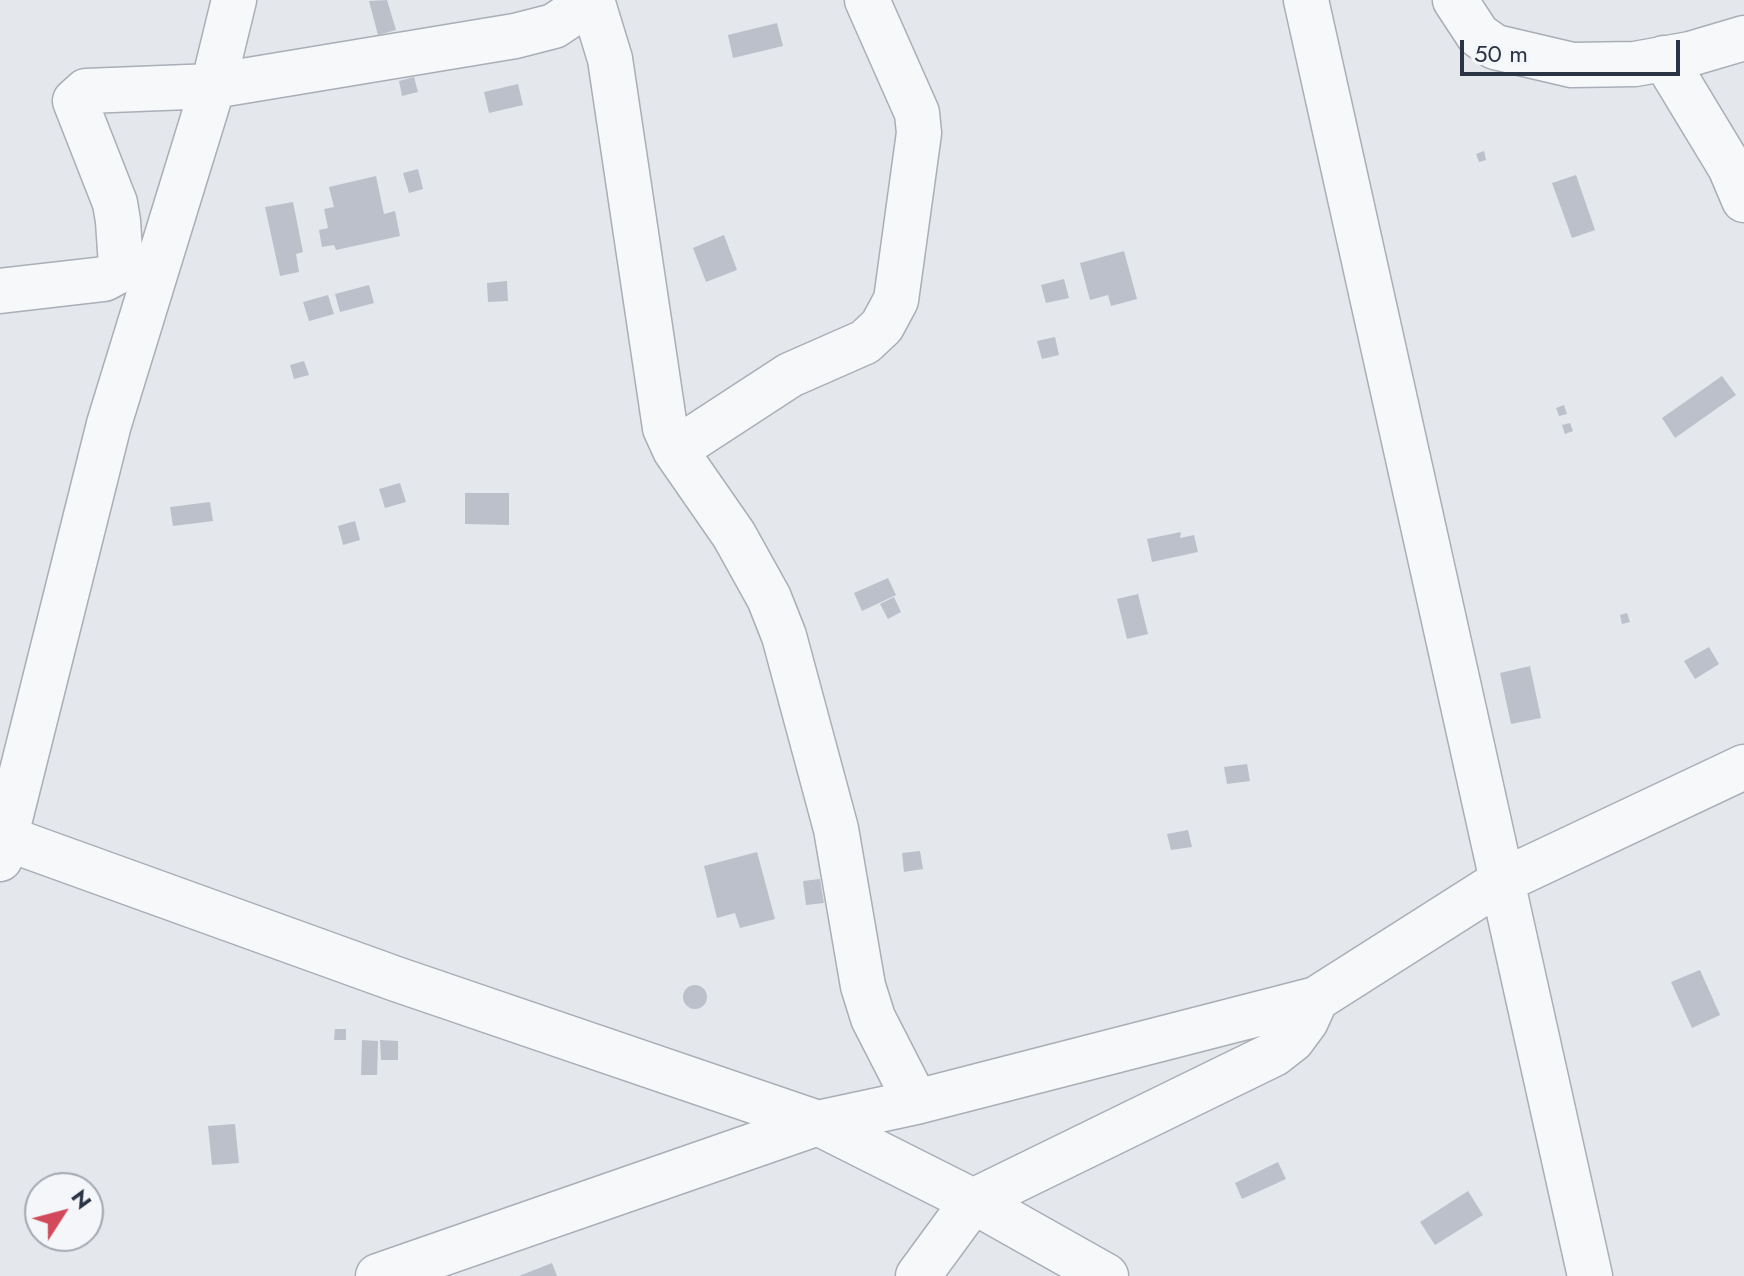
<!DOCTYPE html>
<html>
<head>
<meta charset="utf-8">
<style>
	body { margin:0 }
	#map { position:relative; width:1744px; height:1276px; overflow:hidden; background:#e4e7ec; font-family:Jost,sans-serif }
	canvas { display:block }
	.north { position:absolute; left:24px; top:1172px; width:80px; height:80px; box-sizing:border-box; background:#f4f6f9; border:2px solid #a4a8b1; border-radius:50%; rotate:54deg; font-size:22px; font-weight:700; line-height:32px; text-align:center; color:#2b3445 }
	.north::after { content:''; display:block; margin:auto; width:28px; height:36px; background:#d1495b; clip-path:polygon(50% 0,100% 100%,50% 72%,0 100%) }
	.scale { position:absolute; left:1460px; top:40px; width:220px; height:36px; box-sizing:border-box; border:4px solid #2b3445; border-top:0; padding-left:10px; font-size:24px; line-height:28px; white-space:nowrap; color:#2b3445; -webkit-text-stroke:6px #f4f6f9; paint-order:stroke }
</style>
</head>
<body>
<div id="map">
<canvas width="1744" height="1276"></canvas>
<div class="north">N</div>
<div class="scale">50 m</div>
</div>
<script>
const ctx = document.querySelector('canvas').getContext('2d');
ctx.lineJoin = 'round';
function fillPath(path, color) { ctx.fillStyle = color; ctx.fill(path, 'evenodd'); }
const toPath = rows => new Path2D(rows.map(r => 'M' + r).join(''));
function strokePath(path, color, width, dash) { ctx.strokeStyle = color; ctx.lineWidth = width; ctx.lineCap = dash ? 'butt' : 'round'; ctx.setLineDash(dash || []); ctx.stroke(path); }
fillPath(toPath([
	[387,0,396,30,378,35,369,1],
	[777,23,783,46,733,58,728,35],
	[414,77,418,92,402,96,399,81],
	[518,84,523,105,489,113,484,92],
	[1484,151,1486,160,1479,162,1476,154],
	[418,169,423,189,409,193,403,173],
	[1576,175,1595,230,1572,238,1552,183],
	[376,176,384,214,395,211,400,236,336,250,334,245,322,247,319,230,328,228,324,209,334,207,329,187],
	[293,202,303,252,296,254,299,272,280,276,265,207],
	[724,235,737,270,706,282,693,248],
	[1124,251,1137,299,1111,306,1108,295,1090,300,1080,263],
	[1064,279,1069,298,1046,303,1041,285],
	[507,281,508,301,488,302,487,283],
	[369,285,374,303,340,312,335,294],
	[328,295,334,314,309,321,303,302],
	[1055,337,1059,355,1042,359,1037,341],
	[304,361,309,375,294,379,290,365],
	[1722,376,1736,395,1675,438,1662,418],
	[1564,405,1567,414,1559,416,1556,408],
	[1570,423,1573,431,1565,434,1562,425],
	[400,483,406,502,385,508,379,489],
	[465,493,509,493,509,525,465,524],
	[210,502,213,521,173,526,170,507],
	[355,521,360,540,343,545,338,526],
	[1181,532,1180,538,1194,535,1198,552,1152,562,1147,539],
	[888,578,896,595,862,611,854,593],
	[1138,594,1148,634,1127,639,1117,599],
	[894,597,901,612,888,619,880,604],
	[1627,613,1630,622,1622,624,1620,615],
	[1709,647,1719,664,1695,679,1684,661],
	[1530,666,1541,718,1511,724,1500,673],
	[1247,764,1250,781,1227,784,1224,767],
	[1188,830,1192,847,1171,850,1167,834],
	[920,851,923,869,904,872,902,853],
	[757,852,775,919,740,928,735,913,717,918,704,866],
	[820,879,824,903,806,905,803,881],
	[1700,970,1720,1015,1692,1028,1671,982],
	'683 997a12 12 0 1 1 24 0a12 12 0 1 1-24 0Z',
	[335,1029,346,1029,346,1040,334,1040],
	[362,1040,378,1041,377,1075,361,1075],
	[380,1040,398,1041,398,1060,381,1060],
	[235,1124,239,1163,212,1165,208,1126],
	[1278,1162,1286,1179,1242,1199,1235,1183],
	[1468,1191,1483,1215,1435,1245,1420,1222],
	[552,1263,557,1276,519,1276]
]), '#bbc0ca');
const minor = toPath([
	[592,0,610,59,665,428,675,450,734,535,769,598,784,636,836,829,863,986,873,1018,916,1102],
	[1306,0,1590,1276],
	[1455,0,1478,35,1495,47,1572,65,1635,64,1690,54,1744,38],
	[1664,58,1730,167,1744,200],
	[0,291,104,279,117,272,121,266,118,221,115,203,75,101,86,91,213,86,515,36,554,26,593,0],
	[675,450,790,375,865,342,882,326,896,300,919,133,917,113,867,0],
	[0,836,396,979,818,1123,973,1201,1106,1276],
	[0,859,109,424,213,86,234,0],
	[378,1276,818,1123,916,1102,1316,999,1500,882,1744,767],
	[918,1276,973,1201,1274,1054,1292,1040,1306,1021,1316,999]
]);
strokePath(minor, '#a9aeb7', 47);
strokePath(minor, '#f7f8fa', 44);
</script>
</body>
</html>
